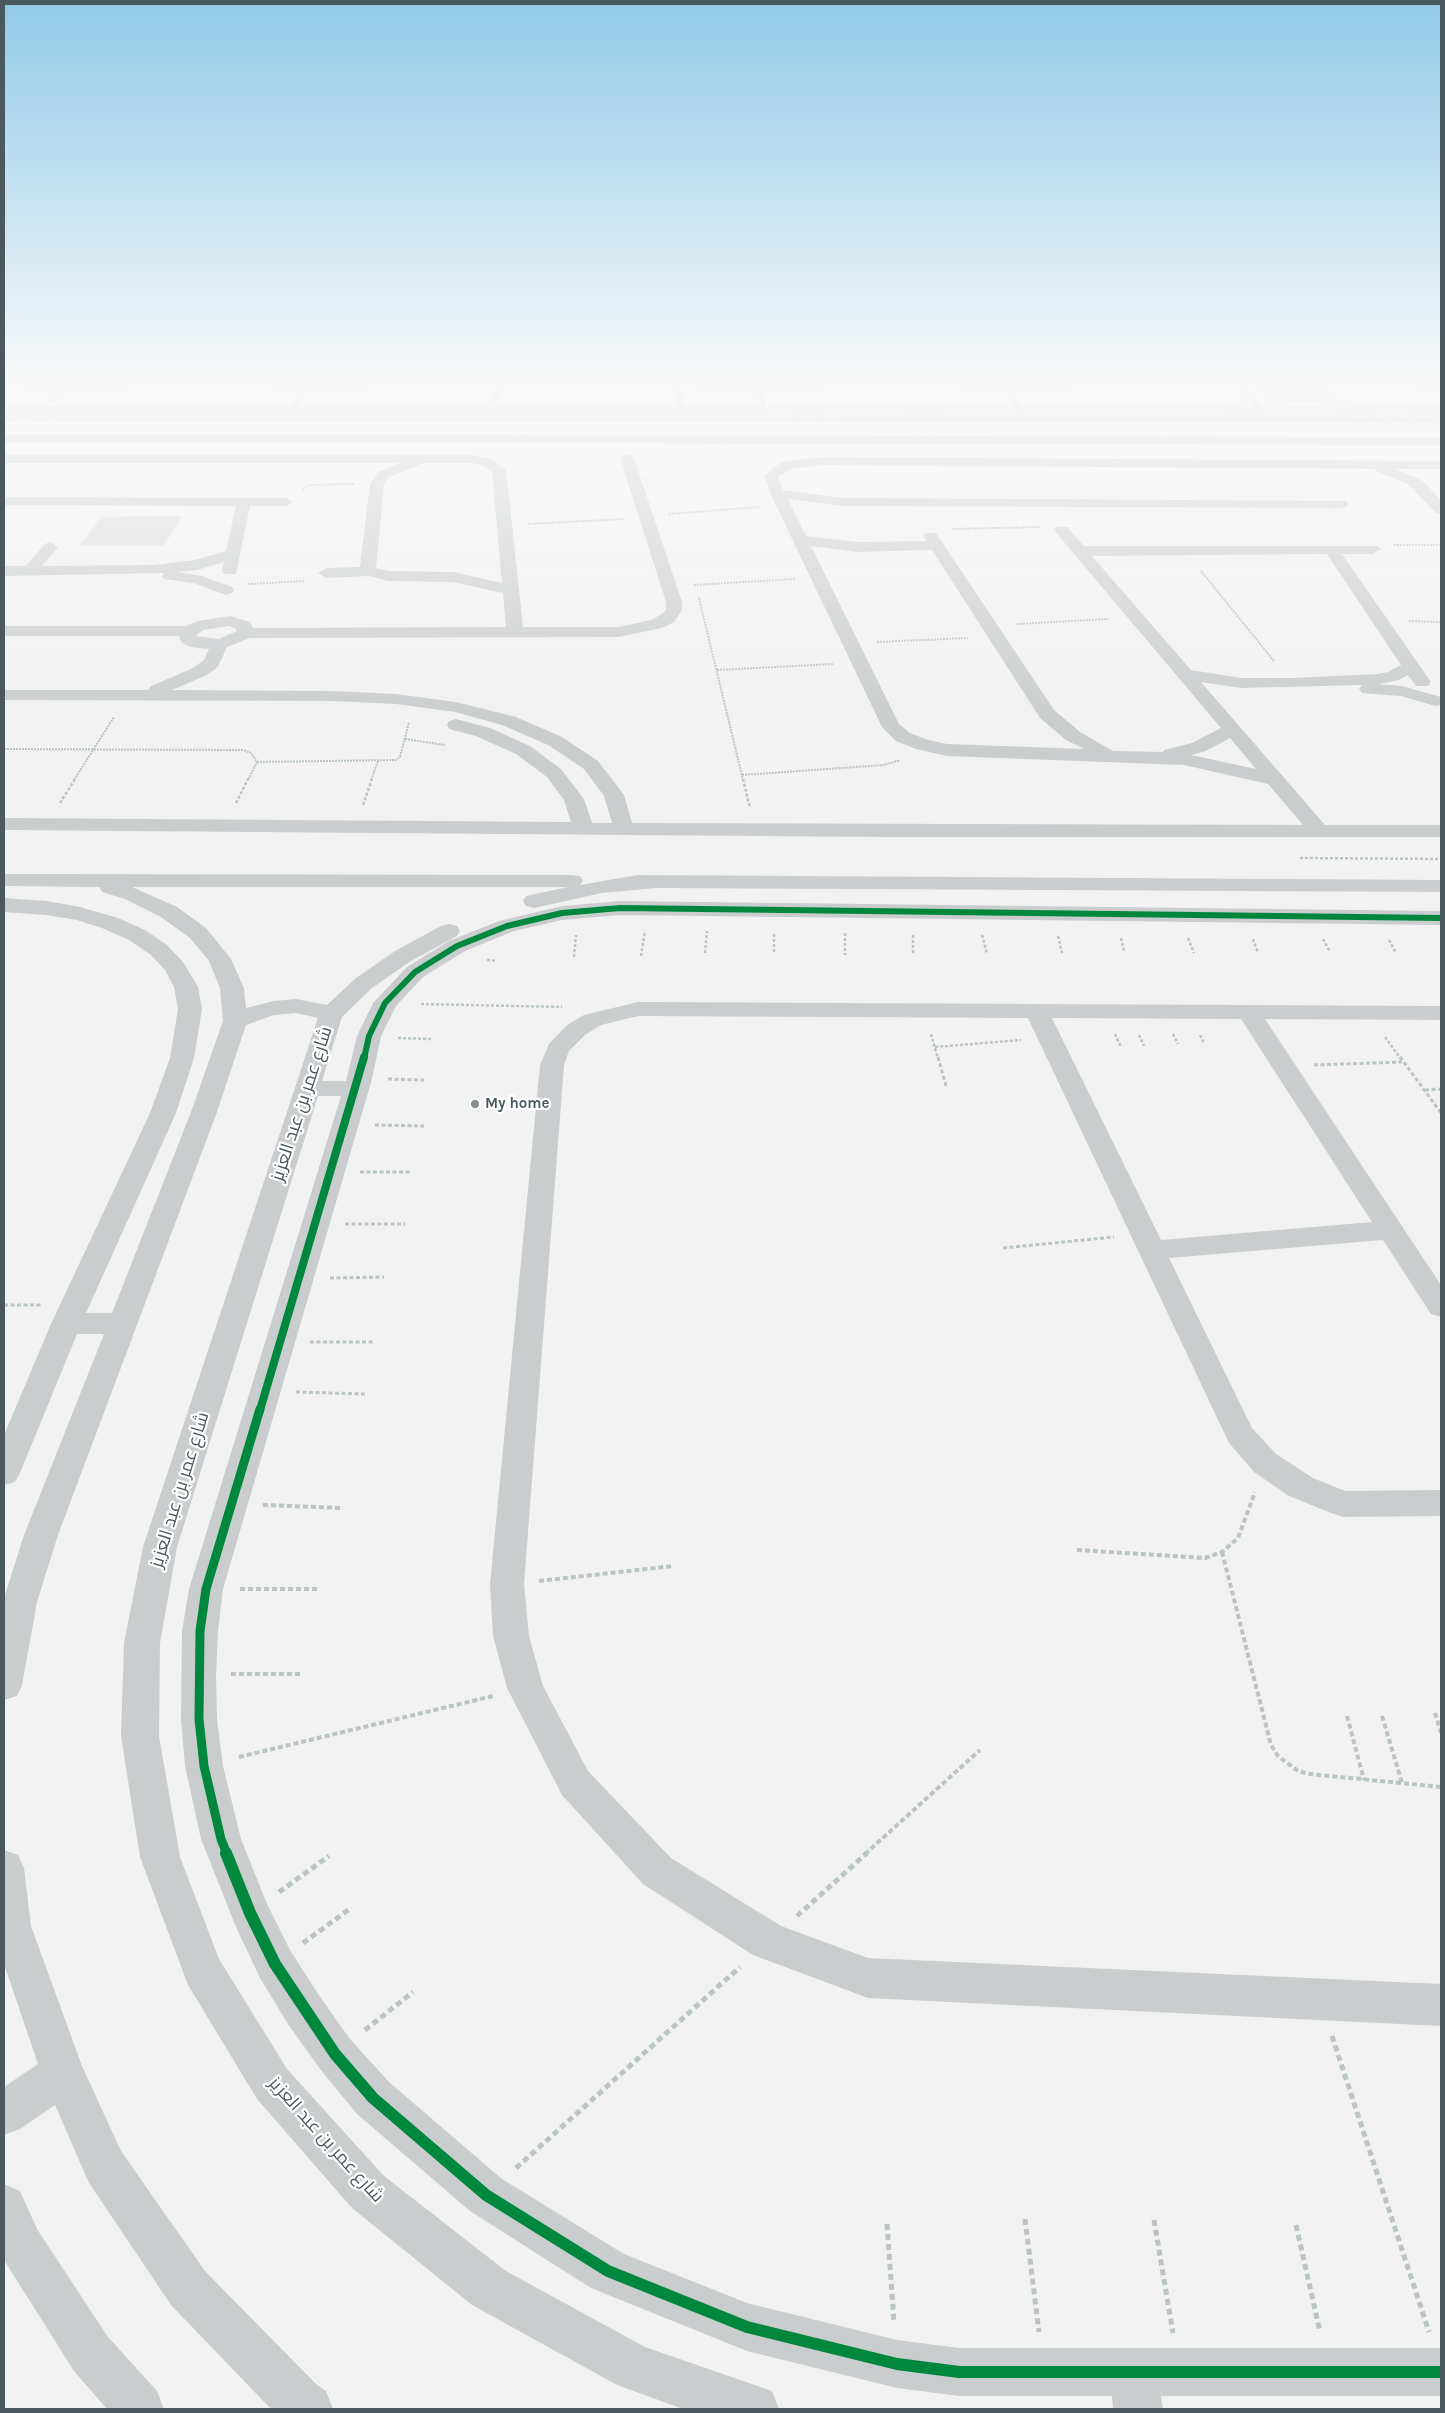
<!DOCTYPE html>
<html>
<head>
<meta charset="utf-8">
<style>
	body { margin:0 }
	#map { position:relative; width:1445px; height:2413px; overflow:hidden; background:#f2f2f2; font-family:Karla,sans-serif }
	canvas { display:block }
	.frame { position:absolute; inset:0; border:5px solid #4a595e; pointer-events:none }
</style>
</head>
<body>
<div id="map">
<canvas width="1445" height="2413"></canvas>
<div class="frame"></div>
</div>
<script>
const ctx = document.querySelector('canvas').getContext('2d');
ctx.lineJoin = 'round';
function fillPath(path, color) { ctx.fillStyle = color; ctx.fill(path, 'evenodd'); }
const toPath = rows => new Path2D(rows.map(r => 'M' + r).join(''));
function strokePath(path, color, width, dash) { ctx.strokeStyle = color; ctx.lineWidth = width; ctx.lineCap = dash ? 'butt' : 'round'; ctx.setLineDash(dash || []); ctx.stroke(path); }
function drawText(font, color, halo, rows, align = 'center') {
  ctx.font = font + ' Karla,Cairo,sans-serif'; ctx.lineWidth = 4.5; ctx.setLineDash([]); ctx.textBaseline = 'middle'; ctx.strokeStyle = halo; ctx.fillStyle = color; for (const [text, x, y, turn = 0] of rows) {
    ctx.save(); ctx.translate(x, y); ctx.rotate((+turn || 0) * Math.PI / 180); ctx.textAlign = isNaN(turn) ? turn : align; if (halo) ctx.strokeText(text, 0, 0); ctx.fillText(text, 0, 0); ctx.restore();
  }
}
fillPath(toPath([
	[1257,384,1326,384,1335,394,1338,394,1341,396,1337,397,1342,401,1289,402,1291,404,1273,404,1262,389,1255,387,1259,386]
]), '#e4e1e0');
const building = toPath([
	[182,516,164,545,80,545,102,517,182,516]
]);
fillPath(building, '#d8dada');
strokePath(building, '#e3e4e5', 1);
strokePath(toPath([
	[520,384,547,384],
	[1131,384,1135,392],
	[1341,384,1347,390],
	[1391,384,1398,391],
	[589,387,659,384],
	[559,391,562,384],
	[303,490,308,485,354,484],
	[669,514,760,507],
	[528,524,624,519],
	[953,529,1040,527],
	[1394,545,1441,545],
	[1201,571,1274,661],
	[248,584,305,581],
	[694,585,795,579],
	[699,598,743,780],
	[1409,621,1441,622],
	[1017,624,1108,619],
	[877,642,968,638],
	[717,670,834,664],
	[405,739,445,745],
	[4,749,243,750,251,753,257,762,248,780],
	[257,762,396,760,400,757,409,722],
	[742,775,884,765,900,760],
	[74,780,114,717],
	[371,780,378,761]
]), '#bac5bf', 2, [2, 1]);
strokePath(toPath([
	[743,779,750,808],
	[60,803,75,779],
	[236,803,248,779],
	[363,805,372,779],
	[1300,858,1441,859],
	[845,933,845,955],
	[774,934,774,953],
	[913,935,913,954],
	[982,935,987,954],
	[1058,936,1062,953],
	[1121,938,1124,952],
	[1188,938,1194,953],
	[1253,939,1258,953],
	[1323,939,1330,952],
	[1389,940,1396,953],
	[705,953,707,931],
	[641,956,645,931],
	[574,957,576,935],
	[487,960,497,961],
	[421,1004,562,1007],
	[931,1034,938,1059],
	[1115,1034,1121,1047],
	[1173,1034,1178,1044],
	[1139,1035,1144,1046],
	[1200,1035,1204,1043],
	[1385,1037,1401,1059],
	[398,1038,432,1039],
	[935,1047,1021,1040]
]), '#bac5bf', 2.5, [3, 2]);
strokePath(toPath([
	[938,1057,946,1086],
	[1400,1057,1441,1113],
	[1314,1065,1402,1062],
	[388,1079,424,1080],
	[1425,1090,1441,1089],
	[375,1125,424,1126],
	[360,1172,412,1172],
	[345,1224,405,1224],
	[1003,1248,1114,1237],
	[330,1278,384,1277],
	[4,1305,41,1305],
	[310,1342,375,1342],
	[296,1392,365,1394]
]), '#bac5bf', 3, [4, 2.5]);
strokePath(toPath([
	[263,1505,343,1508],
	[1077,1550,1205,1558,1222,1552,1238,1538,1255,1492],
	[1222,1552,1271,1745,1278,1756,1298,1771,1310,1774,1441,1787],
	[539,1581,673,1566],
	[240,1589,319,1589],
	[231,1674,302,1674],
	[1435,1713,1441,1733],
	[1347,1716,1364,1780],
	[1382,1716,1402,1783],
	[239,1757,493,1696],
	[865,1854,980,1750]
]), '#bac5bf', 4, [5, 3]);
strokePath(toPath([
	[279,1892,329,1856],
	[797,1916,867,1853],
	[303,1943,351,1908],
	[365,2030,413,1992],
	[1332,2036,1429,2332],
	[516,2168,740,1967],
	[1025,2219,1039,2332],
	[1154,2220,1173,2333],
	[887,2224,894,2323],
	[1296,2225,1320,2332]
]), '#bac5bf', 5, [6, 4]);
fillPath(toPath([
	[4,384,129,384,133,386,129,388,66,388,40,412,36,410,37,408,58,388,4,387,4,384],
	[253,384,364,384,368,386,364,388,310,388,295,412,292,412,288,410,303,388,256,387,253,384],
	[496,384,504,384,492,410,485,412,496,384],
	[673,384,680,384,685,412,678,410,673,384],
	[758,384,826,385,830,387,826,389,765,389,767,417,763,419,759,417,758,389,699,389,695,387,699,385,758,384],
	[957,384,1069,385,1073,387,1069,389,1014,389,1026,418,1022,420,1018,418,1006,389,960,388,956,386,957,384],
	[1237,384,1244,384,1266,409,1266,413,1260,413,1237,384],
	[1422,386,1441,386,1441,390,1419,390,1418,388,1422,386]
]), '#cacdce');
fillPath(toPath([
	[4,406,1441,407,1441,415,4,414,4,406],
	[4,434,1441,437,1441,445,4,442,4,434],
	[627,454,634,458,682,602,682,610,674,622,662,628,619,637,250,638,227,647,218,667,205,676,172,690,333,691,396,694,456,702,516,717,562,737,598,761,624,795,632,823,1303,825,1268,784,1184,765,947,756,916,749,896,741,882,727,770,493,764,475,782,462,822,457,1441,461,1441,469,1394,469,1418,478,1427,485,1441,501,1441,514,1436,513,1408,484,1377,472,1375,469,822,465,791,469,778,477,783,490,843,498,1346,501,1348,504,1346,507,1341,508,843,506,788,499,806,536,857,542,926,541,923,536,926,533,936,533,1054,710,1080,732,1113,751,1163,752,1164,750,1192,743,1221,728,1074,554,1054,530,1057,527,1067,527,1084,546,1378,546,1381,549,1373,554,1342,554,1431,682,1428,686,1416,686,1408,675,1399,680,1379,684,1402,686,1441,697,1441,705,1435,706,1401,696,1362,693,1359,689,1362,685,1241,688,1201,682,1325,825,1441,825,1441,837,882,837,4,830,4,818,571,822,564,800,547,777,516,754,476,736,449,729,447,725,449,721,456,719,490,728,530,746,561,769,584,799,592,823,612,823,604,796,584,769,548,745,502,725,455,712,396,704,333,701,4,700,4,690,148,690,151,686,193,668,204,660,209,649,190,647,181,642,179,636,4,636,4,626,186,626,198,621,230,616,250,622,253,628,506,627,503,593,453,582,388,581,369,576,326,578,318,573,326,568,360,567,370,484,379,471,400,463,4,463,4,455,470,455,491,459,506,470,523,627,619,627,651,620,662,614,666,610,666,602,620,458,627,454],
	[420,463,470,463,482,465,492,472,502,583,453,572,389,571,376,568,384,484,389,477,418,466,420,463],
	[811,546,857,552,932,550,1040,718,1066,740,1084,749,947,744,928,740,910,733,899,724,811,546],
	[1327,554,1401,665,1388,672,1378,674,1291,678,1241,678,1191,670,1092,556,1327,554],
	[229,626,236,629,237,631,219,639,196,636,203,630,229,626],
	[1230,738,1256,769,1191,755,1206,751,1230,738],
	[4,497,286,498,293,502,286,506,250,506,236,574,224,574,222,571,224,562,197,570,177,572,202,576,232,587,234,590,232,593,226,595,193,583,164,579,162,576,164,573,4,576,4,566,26,566,45,544,50,542,58,547,42,566,153,565,195,560,226,551,236,506,4,505,4,497],
	[4,874,572,875,580,876,583,881,580,885,638,875,1441,880,1441,892,656,888,602,893,534,908,526,906,523,901,526,896,568,887,132,887,177,907,206,928,231,959,244,988,246,1008,274,1001,296,999,327,1005,356,978,395,951,441,926,449,924,457,926,460,931,457,936,411,961,372,988,342,1017,322,1081,346,1081,357,1036,373,1003,407,967,449,941,499,921,562,906,620,901,1441,911,1441,925,620,915,562,920,514,931,465,951,423,977,396,1006,381,1036,372,1079,223,1589,218,1631,216,1675,217,1719,223,1766,241,1839,267,1904,290,1950,318,1994,350,2039,389,2082,502,2179,624,2254,747,2303,897,2340,959,2348,1441,2348,1441,2396,1161,2396,1163,2409,1113,2409,1112,2396,959,2396,897,2388,747,2351,591,2288,470,2211,357,2114,320,2069,288,2024,260,1978,236,1927,201,1839,185,1766,181,1719,182,1631,189,1589,341,1096,318,1096,177,1547,160,1643,159,1736,180,1857,219,1959,287,2069,384,2176,506,2271,645,2347,772,2391,779,2409,683,2409,617,2385,472,2305,352,2208,257,2099,188,1985,140,1857,121,1736,124,1643,143,1547,318,1018,296,1013,274,1015,246,1025,217,1112,58,1535,37,1602,22,1685,17,1696,4,1700,4,1598,24,1535,104,1334,77,1334,20,1473,15,1482,4,1485,4,1435,51,1324,150,1113,170,1058,178,1009,174,987,165,970,151,955,129,940,102,928,77,920,46,915,4,912,4,898,46,901,80,907,118,918,145,930,167,945,183,962,198,987,202,1009,194,1058,176,1113,86,1313,112,1313,191,1112,223,1021,220,988,209,961,190,938,161,917,125,899,102,892,99,887,4,886,4,874],
	[638,1002,1441,1006,1441,1020,1265,1019,1441,1285,1441,1317,1431,1314,1383,1240,1169,1258,1252,1428,1276,1454,1313,1478,1345,1491,1441,1490,1441,1516,1343,1517,1331,1513,1289,1496,1254,1472,1229,1443,1028,1018,638,1016,601,1025,585,1035,569,1051,564,1065,524,1584,529,1636,543,1686,588,1771,671,1858,781,1926,868,1958,1441,1984,1441,2026,868,1998,753,1955,643,1884,562,1795,507,1688,493,1636,490,1584,540,1065,549,1044,567,1025,584,1015,638,1002],
	[1052,1018,1241,1019,1372,1222,1161,1240,1052,1018],
	[4,1850,18,1855,24,1868,31,1926,82,2066,121,2151,205,2271,316,2384,326,2391,333,2409,271,2409,171,2305,89,2183,55,2105,20,2129,4,2135,4,2087,38,2064,4,1964,4,1850],
	[4,2184,20,2191,37,2229,108,2337,157,2391,164,2409,107,2409,74,2371,4,2260,4,2184]
]), '#cacdce');
fillPath(toPath([
	[4,413,1441,415,1441,423,4,421,4,413]
]), '#cacdce');
strokePath(toPath([
	[364,1059,369,1036,385,1003,415,972,457,946,507,926,562,913,620,908,1441,918]
]), '#00873e', 6);
strokePath(toPath([
	[260,1410,364,1057]
]), '#00873e', 8);
strokePath(toPath([
	[227,1854,221,1839,204,1766,199,1719,200,1631,206,1589,260,1409]
]), '#00873e', 9);
strokePath(toPath([
	[226,1853,250,1913,275,1964,335,2054,373,2098,486,2195,608,2271,747,2327,897,2364,959,2372,1441,2372]
]), '#00873e', 12);
const sky = ctx.createLinearGradient(0, 0, 0, 721);
sky.addColorStop(0, '#91cae9');
sky.addColorStop(0.53, '#f9f9f9');
sky.addColorStop(1, '#f9f9f900');
ctx.fillStyle = sky;
ctx.fillRect(0, 0, 1445, 721);
for (const [x, y, r, color] of [
	[475,1104,5,"#858f92"]
]) { const dot = new Path2D(); dot.arc(x, y, r, 0, 2 * Math.PI); ctx.fillStyle = color; ctx.fill(dot); strokePath(dot, '#fff', 2); }
drawText('bold 15px', '#4a595e', '#fff', [
	["My home",485,1104]
], 'left');
drawText('18px', '#4a595e', '#fff', [
	["شارع عمر بن عبد العزيز",302,1104,-72],
	["شارع عمر بن عبد العزيز",180,1490,-73],
	["شارع عمر بن عبد العزيز",326,2140,48]
]);
</script>
</body>
</html>
